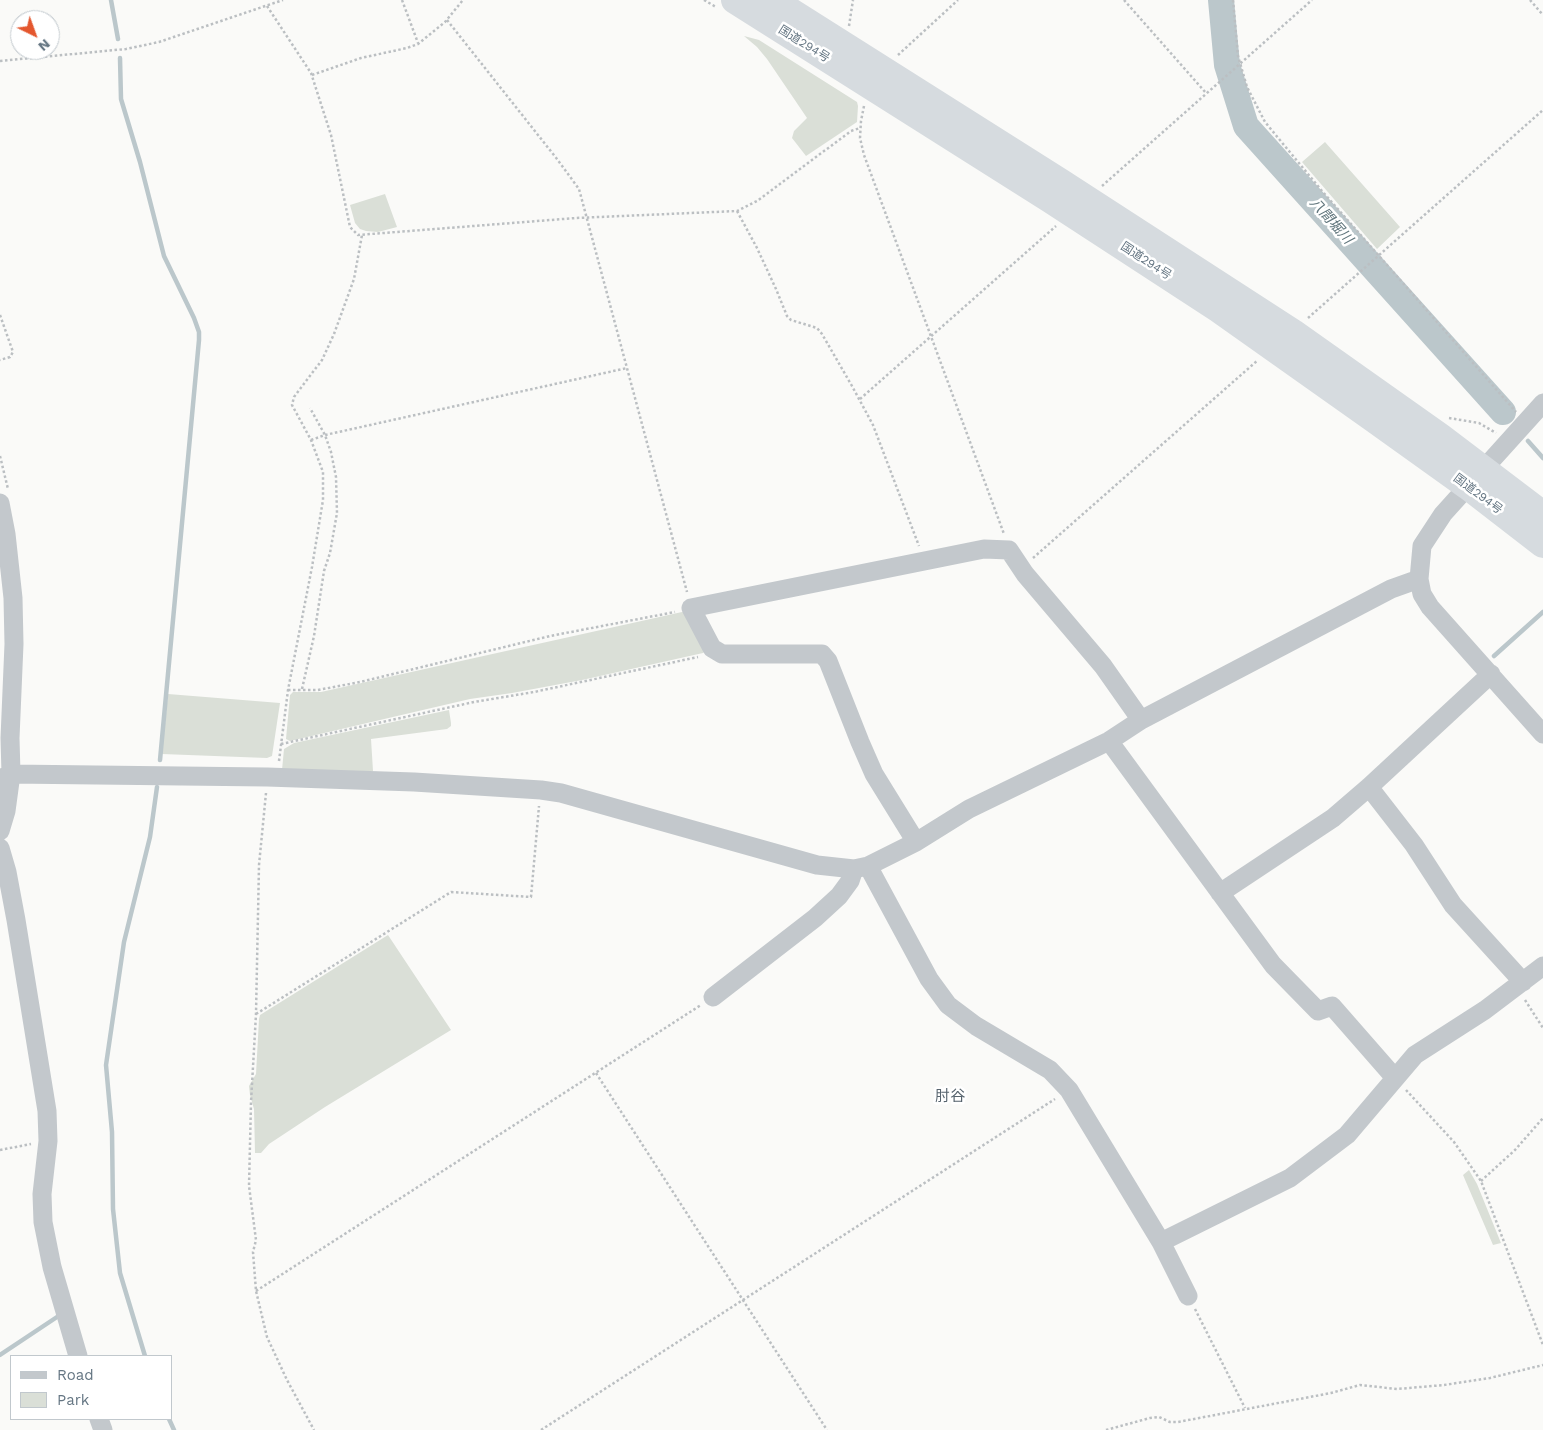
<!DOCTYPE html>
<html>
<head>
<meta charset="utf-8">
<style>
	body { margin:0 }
	#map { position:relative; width:1543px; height:1430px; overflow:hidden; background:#fafaf8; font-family:"Work Sans",sans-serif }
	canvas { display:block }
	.legend { position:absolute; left:10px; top:1355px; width:162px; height:65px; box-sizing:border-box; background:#fff; border:1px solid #c1c8cd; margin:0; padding:6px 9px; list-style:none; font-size:15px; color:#657683 }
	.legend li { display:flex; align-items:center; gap:10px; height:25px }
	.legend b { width:25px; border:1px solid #c1c8cd }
	.north { position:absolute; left:10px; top:10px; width:50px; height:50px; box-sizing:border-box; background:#fff; border:1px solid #c1c8cd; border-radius:50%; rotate:138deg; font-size:14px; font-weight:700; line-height:20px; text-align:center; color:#657683 }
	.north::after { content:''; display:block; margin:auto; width:18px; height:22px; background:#e4572e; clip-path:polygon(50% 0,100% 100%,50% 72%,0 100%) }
</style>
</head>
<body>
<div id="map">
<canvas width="1543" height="1430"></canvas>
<ul class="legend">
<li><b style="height:6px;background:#c3c8cc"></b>Road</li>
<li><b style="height:14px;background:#dadfd7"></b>Park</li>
</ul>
<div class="north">N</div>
</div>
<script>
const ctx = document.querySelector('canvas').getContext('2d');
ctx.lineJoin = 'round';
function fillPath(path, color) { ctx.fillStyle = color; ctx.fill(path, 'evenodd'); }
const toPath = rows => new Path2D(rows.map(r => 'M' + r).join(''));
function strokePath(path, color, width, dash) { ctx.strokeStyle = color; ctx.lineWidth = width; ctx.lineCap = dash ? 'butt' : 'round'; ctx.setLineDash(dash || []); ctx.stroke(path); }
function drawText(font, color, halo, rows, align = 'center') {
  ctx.font = font + ' "Work Sans","Noto Sans JP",sans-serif'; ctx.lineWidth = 5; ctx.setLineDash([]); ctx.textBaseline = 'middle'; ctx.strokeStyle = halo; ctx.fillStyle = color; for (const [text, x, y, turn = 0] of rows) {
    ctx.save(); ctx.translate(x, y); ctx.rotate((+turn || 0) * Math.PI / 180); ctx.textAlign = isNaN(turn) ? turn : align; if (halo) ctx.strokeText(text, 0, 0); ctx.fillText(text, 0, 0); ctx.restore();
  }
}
fillPath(toPath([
	[744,36,759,40,857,102,858,106,857,122,806,156,792,138,794,131,807,118,767,59,757,47],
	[1325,142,1400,227,1377,249,1302,162],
	[385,194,397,227,378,232,366,231,360,229,355,223,350,205],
	[682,612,690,613,705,651,703,653,582,680,512,693,470,699,290,741,286,739,290,695,293,692,321,692],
	[168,694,280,703,272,756,267,758,162,754],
	[449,710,451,723,451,726,447,729,371,739,373,771,285,771,282,770,284,749,294,743],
	[388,935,451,1030,325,1107,269,1144,261,1153,255,1153,254,1109,250,1095,249,1086,256,1074,259,1019,260,1015],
	[1469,1170,1477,1184,1501,1243,1493,1245,1463,1175]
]), '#dadfd7');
strokePath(toPath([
	[111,0,118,39],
	[120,58,121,99,140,162,164,256,194,318,199,332,199,340,160,760],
	[1528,441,1543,458],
	[1494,656,1543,612],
	[0,1355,60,1315],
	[145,1356,120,1273,113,1209,112,1132,106,1065,124,942,150,837,157,787],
	[169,1419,174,1430]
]), '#bbc7cb', 4.5);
strokePath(toPath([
	[1221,0,1227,65,1246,126,1503,412]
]), '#bbc7cb', 26);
strokePath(toPath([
	[402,0,418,43],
	[704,0,716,7],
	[1124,0,1206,93],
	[1233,0,1238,56,1247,87,1265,122,1322,191,1516,412],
	[1530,0,1543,15],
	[267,6,311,73,331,135,350,227,358,235,576,218,737,211,757,201,851,131,860,128],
	[447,20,557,159,579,189,687,592],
	[849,26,853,0],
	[898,55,958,0],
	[0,61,126,49,159,42,283,0],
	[312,75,361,58,407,48,418,44,445,22,463,0],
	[864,106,861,121,860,138,864,155,1004,534],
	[1102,186,1312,0],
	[737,211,757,248,776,289,787,316,791,320,817,328,822,334,852,386,873,425,919,546],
	[0,315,13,352,10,357,0,360],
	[1308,318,1543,110],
	[860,399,1056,226],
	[1449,418,1479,423,1496,433],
	[311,440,325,435,627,368],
	[0,456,8,489],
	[1033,558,1258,360],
	[302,689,314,636,324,571,330,553,337,513,336,477,331,452,325,435,310,408],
	[288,690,318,690,360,682,550,636,675,612],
	[281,744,474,702,534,692,698,657],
	[279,761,288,690,312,567,323,500,323,472,311,440,292,405,294,397,322,360,334,334,354,279,362,235],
	[266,793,259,865,256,1014,251,1102,249,1186,256,1240,253,1252,256,1291,267,1337,287,1380,314,1430],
	[1525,1000,1543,1028],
	[256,1014,451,892,531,897,539,806],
	[596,1073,827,1430],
	[1406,1090,1454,1142,1481,1181,1543,1345],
	[0,1150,31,1144],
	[1481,1181,1515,1150,1543,1118],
	[256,1291,701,1005],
	[1195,1309,1245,1408],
	[541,1430,1055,1099],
	[1106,1430,1150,1418,1159,1417,1170,1422,1178,1422,1331,1393,1360,1385,1397,1389,1444,1385,1490,1378,1543,1365]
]), '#bbbfc2', 2.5, [2.5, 2.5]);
strokePath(toPath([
	[1543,403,1443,514,1422,546,1419,579,1422,594,1430,607,1543,734],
	[0,503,6,534,13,598,14,644,10,738,11,774,6,811,0,831],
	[1109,741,1273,965,1318,1011,1332,1006,1395,1078],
	[0,779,11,774,267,777,414,782,541,790,561,793,817,865,854,869,868,866,916,842,969,809,1109,741,1141,720,1391,589,1419,579],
	[1369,787,1414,845,1453,905,1523,982],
	[916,842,874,774,860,742,828,661,822,654,722,654,712,648,691,608,984,549,1009,550,1025,574,1103,666,1141,720],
	[0,848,7,872,16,920,47,1111,48,1141,42,1194,43,1222,52,1267,78,1356],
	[868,866,929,979,948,1005,976,1026,1050,1070,1069,1090,1161,1242,1188,1296],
	[1220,893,1333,818,1369,787,1491,674],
	[713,997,815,918,839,896,850,881,854,869],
	[1161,1242,1290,1178,1347,1135,1415,1055,1485,1010,1543,966],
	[99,1419,103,1430]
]), '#c3c8cc', 19);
strokePath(toPath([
	[735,0,1050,199,1219,309,1373,418,1468,486,1543,544],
	[772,0,1060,182,1293,333,1440,437,1543,515]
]), '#d6dbdf', 28);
drawText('12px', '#657683', '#fff', [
	["国道294号",804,44,32],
	["国道294号",1146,261,33],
	["国道294号",1478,494,37]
]);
drawText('italic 14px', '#60757c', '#fff', [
	["八間堀川",1331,221,48]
]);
drawText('15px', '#57646e', '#fff', [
	["肘谷",950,1097]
]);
</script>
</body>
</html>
